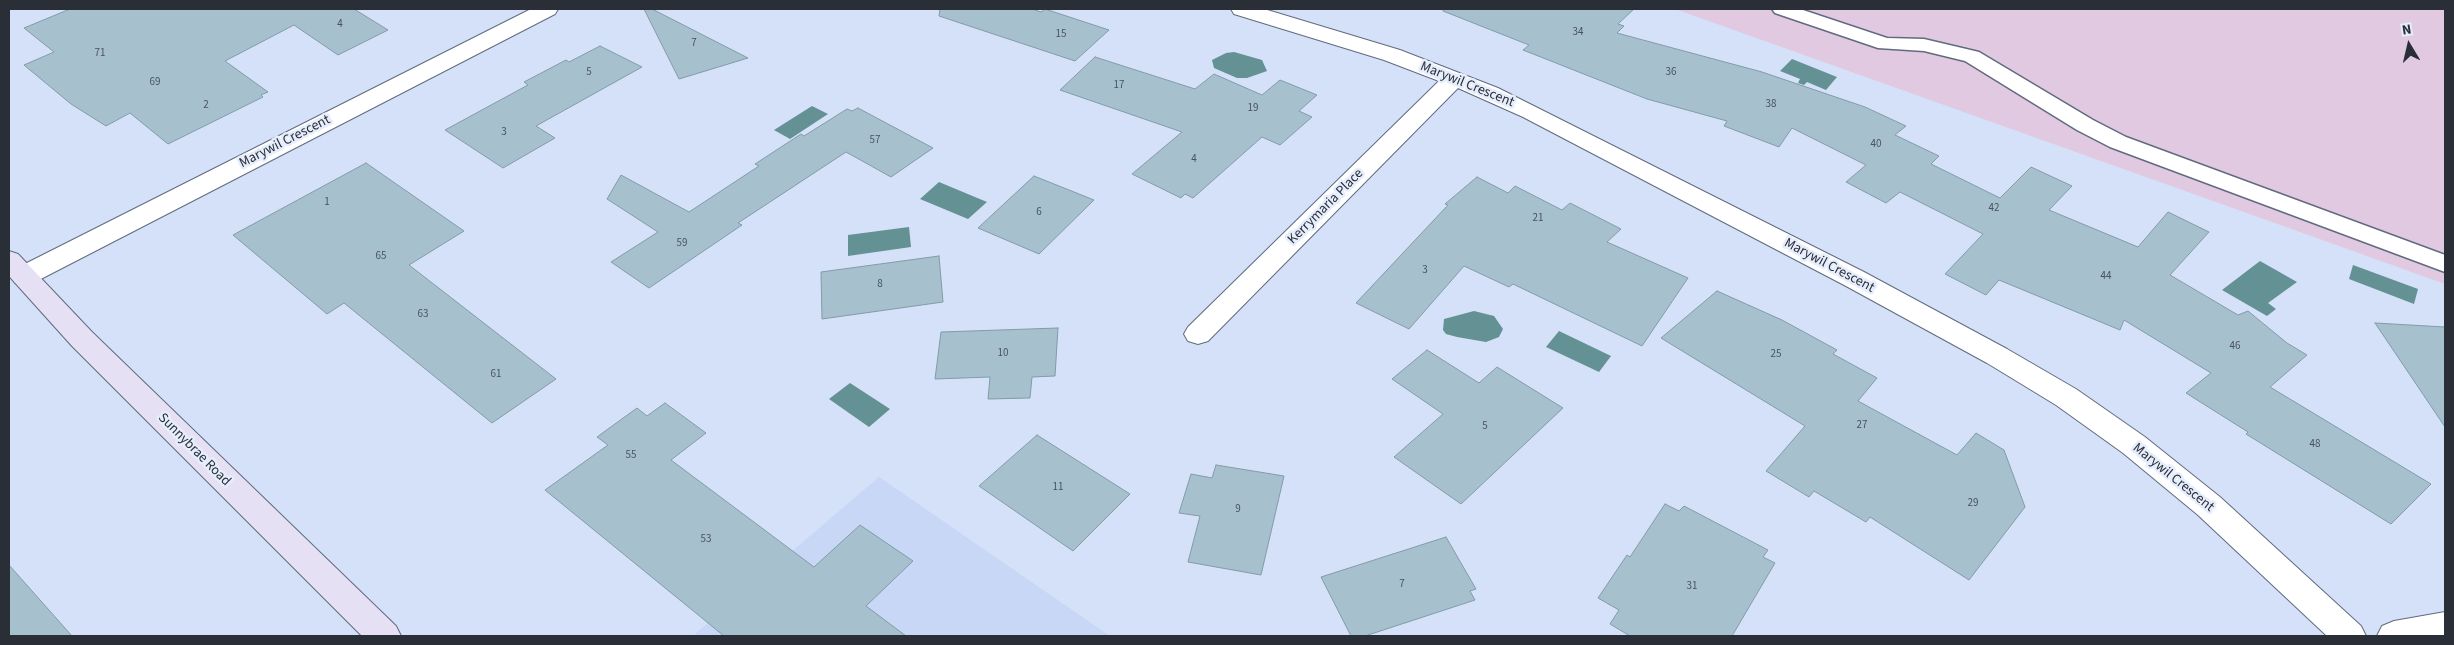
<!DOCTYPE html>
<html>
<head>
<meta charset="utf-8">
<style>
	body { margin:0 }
	#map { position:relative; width:2454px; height:645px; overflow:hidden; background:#d4e1f8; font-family:"Source Sans 3",sans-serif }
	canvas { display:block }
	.frame { position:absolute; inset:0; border:10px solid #2a2f37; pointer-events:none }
	.north { position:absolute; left:2384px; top:20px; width:50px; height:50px; -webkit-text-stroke:4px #e6edfc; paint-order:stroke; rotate:351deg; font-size:14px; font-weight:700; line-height:20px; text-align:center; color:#2a2f37 }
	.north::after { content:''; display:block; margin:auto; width:18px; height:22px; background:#2a2f37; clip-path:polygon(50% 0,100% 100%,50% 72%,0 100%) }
</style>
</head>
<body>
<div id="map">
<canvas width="2454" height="645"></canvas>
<div class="frame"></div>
<div class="north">N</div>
</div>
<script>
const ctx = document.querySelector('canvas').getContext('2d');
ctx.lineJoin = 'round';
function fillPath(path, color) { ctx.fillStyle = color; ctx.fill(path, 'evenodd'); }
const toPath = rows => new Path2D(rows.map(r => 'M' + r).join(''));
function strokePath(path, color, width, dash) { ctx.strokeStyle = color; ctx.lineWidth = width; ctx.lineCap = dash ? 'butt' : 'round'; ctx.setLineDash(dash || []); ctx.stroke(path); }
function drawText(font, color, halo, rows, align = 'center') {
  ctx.font = font + ' "Source Sans 3",sans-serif'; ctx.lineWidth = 5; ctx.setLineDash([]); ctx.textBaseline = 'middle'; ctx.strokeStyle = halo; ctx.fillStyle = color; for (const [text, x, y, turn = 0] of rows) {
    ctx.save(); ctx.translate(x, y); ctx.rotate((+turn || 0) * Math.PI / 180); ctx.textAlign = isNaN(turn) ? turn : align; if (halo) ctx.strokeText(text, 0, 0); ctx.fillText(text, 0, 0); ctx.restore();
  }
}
fillPath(toPath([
	[879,477,1110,636,698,636,695,634]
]), '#c7d7f5');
fillPath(toPath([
	[1675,9,2445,9,2445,284,2286,227]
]), '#e2c9e2');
fillPath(toPath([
	[1234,52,1262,60,1267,71,1247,78,1237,78,1214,68,1212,60,1226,53],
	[1792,59,1837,77,1826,90,1807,82,1804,85,1798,83,1800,79,1780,71],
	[812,106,828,114,790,139,774,130],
	[939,182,987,202,968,219,920,199],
	[909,227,911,247,848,256,848,235],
	[2260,261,2297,282,2268,303,2276,309,2267,316,2222,290],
	[2353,265,2418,289,2414,304,2349,279],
	[1474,311,1494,316,1503,329,1499,337,1486,342,1457,337,1446,334,1443,330,1444,319],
	[1559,331,1611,356,1599,372,1546,347],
	[850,383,890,409,869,427,829,399]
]), '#639194');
const building = toPath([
	[70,9,354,9,388,30,338,55,294,25,225,61,268,92,261,95,263,97,168,144,130,113,106,126,71,104,24,65,54,52,24,28,70,9],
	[644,9,652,9,748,58,679,79,644,9],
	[940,9,1032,9,1041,12,1045,9,1109,30,1075,61,939,16,940,9],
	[1443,9,1634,9,1618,24,1624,26,1617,33,1762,72,1865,107,1906,126,1895,135,1939,156,1931,164,2000,198,2031,167,2072,186,2049,210,2138,247,2168,212,2209,232,2170,275,2238,315,2248,311,2287,343,2307,355,2270,387,2431,484,2391,524,2246,434,2248,432,2186,393,2211,373,2124,320,2120,330,1999,280,1986,295,1945,274,1983,234,1900,192,1886,203,1846,182,1866,165,1792,128,1779,147,1724,126,1727,121,1647,99,1523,50,1529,45,1443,11,1443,9],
	[600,46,642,67,536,126,555,138,503,168,445,130,528,85,524,82,566,60,569,62,600,46],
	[1095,57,1195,89,1214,74,1262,95,1280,80,1317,95,1299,111,1312,117,1280,145,1262,137,1193,198,1185,194,1181,198,1132,174,1182,132,1060,90,1095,57],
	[858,108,933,148,891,177,846,152,738,223,742,225,649,288,611,262,658,232,607,199,621,175,689,212,759,166,755,164,801,134,804,136,847,109,852,111,858,108],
	[366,163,464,231,409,265,556,379,492,423,344,303,327,314,233,235,366,163],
	[1034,176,1094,200,1039,254,978,228,1034,176],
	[1477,177,1508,193,1515,186,1562,210,1570,203,1621,229,1607,242,1688,278,1642,346,1513,284,1509,287,1464,266,1409,329,1356,303,1448,205,1445,204,1477,177],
	[939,256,943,302,822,319,821,272,939,256],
	[1717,291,1782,320,1837,350,1833,354,1877,378,1858,401,1957,455,1976,433,2004,450,2025,507,1969,580,1870,517,1866,522,1814,491,1809,497,1766,471,1805,426,1661,338,1717,291],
	[2375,323,2445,327,2445,427,2375,323],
	[1058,328,1055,376,1032,377,1030,398,988,399,990,377,935,379,941,332,1058,328],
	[1427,350,1479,383,1497,367,1563,408,1461,504,1394,457,1443,414,1392,379,1427,350],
	[665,403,706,433,671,460,814,567,860,525,913,561,866,606,906,636,724,636,545,490,608,445,597,437,637,408,647,416,665,403],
	[1037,435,1130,494,1073,551,979,486,1037,435],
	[1216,465,1284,476,1261,575,1188,562,1200,516,1179,513,1191,474,1212,478,1216,465],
	[1665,504,1679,511,1684,506,1768,550,1763,557,1775,563,1732,636,1630,636,1610,624,1619,610,1598,598,1627,555,1630,557,1665,504],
	[1446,537,1476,589,1470,591,1475,600,1365,636,1351,636,1321,577,1446,537],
	[9,565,72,636,9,636,9,565]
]);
fillPath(building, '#a6c0ce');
strokePath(building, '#829ba8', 1);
const service = toPath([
	[1772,9,1800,9,1887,38,1924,39,1979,52,2093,120,2126,137,2445,255,2445,272,2110,147,2077,130,1965,61,1924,51,1878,48,1775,13,1772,9]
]);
const minor = toPath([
	[531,9,558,9,555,14,33,283,24,285,15,283,11,276,15,269,531,9],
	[1231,9,1264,9,1400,50,1498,88,1864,272,2007,349,2076,389,2145,437,2220,497,2361,626,2366,636,2327,636,2198,515,2123,453,2056,405,1987,363,1846,286,1523,117,1458,88,1208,341,1198,344,1188,341,1184,334,1188,327,1439,81,1384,60,1234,14,1231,9],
	[2445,612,2445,636,2377,636,2382,626,2394,621,2445,612]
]);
const secondary = toPath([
	[9,251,18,254,92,332,396,626,401,636,362,636,72,346,9,276,9,251]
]);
strokePath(service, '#606b7f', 3);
strokePath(minor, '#606b7f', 2);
strokePath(secondary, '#606b7f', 2);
fillPath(service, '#fff');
fillPath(minor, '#fff');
fillPath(secondary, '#e5e0f4');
drawText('11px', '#49535d', null, [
	["4",340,25],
	["34",1578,33],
	["15",1061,35],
	["7",694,44],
	["71",100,54],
	["5",589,73],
	["36",1671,73],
	["69",155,83],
	["17",1119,86],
	["38",1771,105],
	["2",206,106],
	["19",1253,109],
	["3",504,133],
	["57",875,141],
	["40",1876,145],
	["4",1194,160],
	["1",327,203],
	["42",1994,209],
	["6",1039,213],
	["21",1538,219],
	["59",682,244],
	["65",381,257],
	["3",1425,271],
	["44",2106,277],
	["8",880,285],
	["63",423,315],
	["46",2235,347],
	["10",1003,354],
	["25",1776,355],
	["61",496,375],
	["27",1862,426],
	["5",1485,427],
	["48",2315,445],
	["55",631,456],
	["11",1058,488],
	["29",1973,504],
	["9",1238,510],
	["53",706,540],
	["7",1402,585],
	["31",1692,587]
]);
drawText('14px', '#2a2f37', '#e6edfc', [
	["Marywil Crescent",1467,85,22],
	["Marywil Crescent",285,142,-27],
	["Kerrymaria Place",1326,207,-45],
	["Marywil Crescent",1829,266,28],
	["Sunnybrae Road",194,450,45],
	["Marywil Crescent",2173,478,39]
]);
</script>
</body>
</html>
